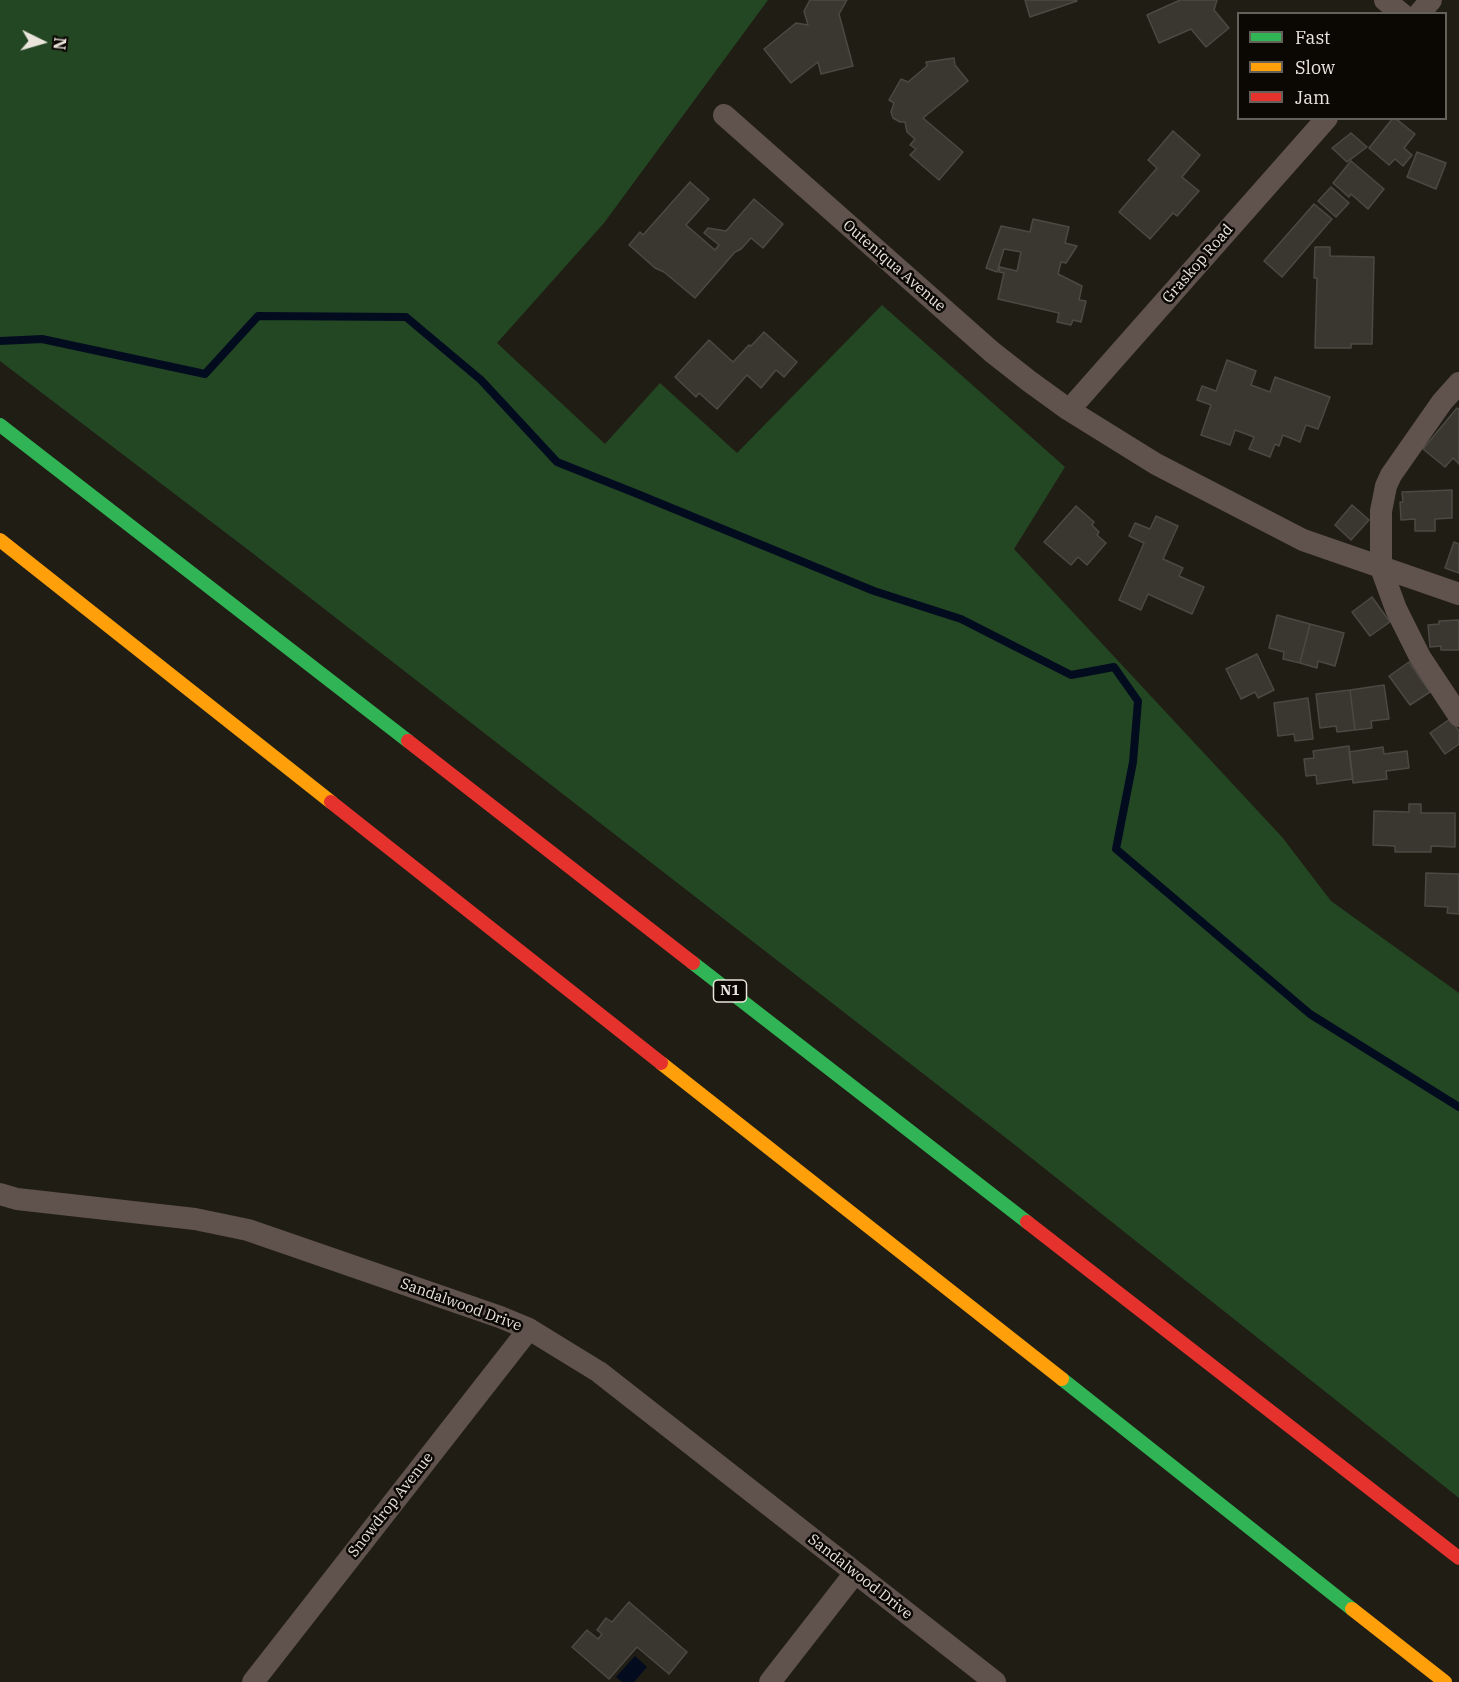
<!DOCTYPE html>
<html>
<head>
<meta charset="utf-8">
<style>
	body { margin:0 }
	#map { position:relative; width:1459px; height:1682px; overflow:hidden; background:#201d15; font-family:"IBM Plex Serif",serif }
	canvas { display:block }
	.legend { position:absolute; left:1237px; top:12px; width:210px; height:108px; box-sizing:border-box; background:#0b0804; border:2px solid #64605a; margin:0; padding:8px 10px; list-style:none; font-size:18px; color:#eae5dc }
	.legend li { display:flex; align-items:center; gap:12px; height:30px }
	.legend b { width:30px; border:2px solid #64605a }
	.north { position:absolute; left:12px; top:12px; width:60px; height:60px; -webkit-text-stroke:4px #0b0804; paint-order:stroke; rotate:95deg; font-size:16px; font-weight:700; line-height:24px; text-align:center; color:#eae5dc }
	.north::after { content:''; display:block; margin:auto; width:21px; height:27px; background:#eae5dc; clip-path:polygon(50% 0,100% 100%,50% 72%,0 100%) }
</style>
</head>
<body>
<div id="map">
<canvas width="1459" height="1682"></canvas>
<ul class="legend">
<li><b style="height:8px;background:#30b455"></b>Fast</li>
<li><b style="height:8px;background:#ff9f0a"></b>Slow</li>
<li><b style="height:8px;background:#e5322d"></b>Jam</li>
</ul>
<div class="north">N</div>
</div>
<script>
const ctx = document.querySelector('canvas').getContext('2d');
ctx.lineJoin = 'round';
function fillPath(path, color) { ctx.fillStyle = color; ctx.fill(path, 'evenodd'); }
const toPath = rows => new Path2D(rows.map(r => 'M' + r).join(''));
function strokePath(path, color, width, dash) { ctx.strokeStyle = color; ctx.lineWidth = width; ctx.lineCap = dash ? 'butt' : 'round'; ctx.setLineDash(dash || []); ctx.stroke(path); }
function drawText(font, color, halo, rows, align = 'center') {
  ctx.font = font + ' "IBM Plex Serif",serif'; ctx.lineWidth = 5; ctx.setLineDash([]); ctx.textBaseline = 'middle'; ctx.strokeStyle = halo; ctx.fillStyle = color; for (const [text, x, y, turn = 0] of rows) {
    ctx.save(); ctx.translate(x, y); ctx.rotate((+turn || 0) * Math.PI / 180); ctx.textAlign = isNaN(turn) ? turn : align; if (halo) ctx.strokeText(text, 0, 0); ctx.fillText(text, 0, 0); ctx.restore();
  }
}
fillPath(toPath([
	[0,0,768,0,604,223,497,343,605,444,660,383,737,453,882,305,1065,467,1014,549,1282,837,1331,901,1459,993,1459,1498,1015,1145,251,552,0,361]
]), '#244723');
fillPath(toPath([
	[635,1656,647,1667,634,1682,622,1682,616,1677]
]), '#030c1f');
strokePath(toPath([
	[0,341,42,339,205,374,258,316,406,317,481,380,557,462,635,493,874,591,961,619,1071,675,1114,667,1138,701,1133,762,1116,849,1310,1014,1459,1107]
]), '#030c1f', 8);
const building = toPath([
	[810,0,847,0,839,14,853,66,821,74,818,62,791,83,764,49,796,23,808,25,804,11,810,0],
	[1025,0,1076,0,1077,1,1030,17,1025,0],
	[1180,0,1217,0,1214,10,1229,28,1206,47,1191,29,1159,43,1147,15,1180,0],
	[954,58,955,65,968,81,923,118,963,152,939,180,910,155,916,149,910,145,915,139,907,132,905,122,900,122,893,118,891,112,894,103,889,100,901,79,908,82,927,66,926,62,954,58],
	[1393,118,1395,118,1415,134,1404,148,1412,155,1403,166,1395,159,1389,165,1369,148,1393,118],
	[1173,131,1200,155,1182,177,1199,191,1177,216,1173,213,1150,239,1119,212,1157,168,1148,160,1173,131],
	[1351,133,1367,147,1347,162,1332,148,1351,133],
	[1417,152,1446,163,1436,189,1407,177,1417,152],
	[1351,161,1384,189,1368,209,1351,194,1349,197,1333,183,1351,161],
	[690,182,709,199,686,225,715,250,719,245,704,233,708,228,726,231,754,199,783,224,763,248,751,238,741,249,735,252,695,298,664,272,655,268,629,245,640,232,643,235,690,182],
	[1331,187,1349,203,1336,217,1318,201,1331,187],
	[1314,204,1332,219,1282,277,1264,261,1314,204],
	[1033,219,1069,227,1065,243,1077,246,1066,263,1061,262,1058,274,1082,286,1079,300,1086,301,1081,322,1073,320,1071,325,1057,322,1059,313,998,299,1004,273,999,272,1000,267,1017,271,1021,252,1004,249,997,272,986,268,1001,226,1030,232,1033,219],
	[1315,247,1330,247,1330,256,1374,257,1372,344,1351,344,1351,348,1315,348,1317,278,1314,278,1315,247],
	[764,332,797,362,784,377,776,370,761,388,747,375,717,409,699,393,696,397,675,377,709,340,733,362,749,345,751,346,764,332],
	[1227,360,1256,371,1251,385,1270,392,1275,377,1330,397,1318,429,1306,425,1300,442,1283,435,1279,446,1275,444,1270,457,1249,449,1254,437,1235,430,1230,445,1201,435,1211,405,1197,400,1202,386,1216,391,1227,360],
	[1457,408,1459,409,1459,464,1453,458,1445,467,1423,449,1457,408],
	[1452,490,1452,518,1435,519,1435,531,1415,531,1415,519,1401,520,1400,502,1403,502,1402,492,1452,490],
	[1352,505,1369,520,1351,540,1335,525,1352,505],
	[1076,506,1094,522,1092,525,1099,532,1097,535,1106,543,1087,565,1078,557,1071,565,1044,542,1076,506],
	[1156,516,1178,526,1163,559,1183,568,1179,576,1204,587,1192,614,1148,594,1141,610,1119,600,1144,543,1129,536,1135,523,1150,529,1156,516],
	[1454,542,1459,544,1459,573,1445,568,1454,542],
	[1372,597,1390,622,1370,636,1352,612,1372,597],
	[1277,615,1310,624,1300,663,1283,659,1284,652,1269,648,1277,615],
	[1459,620,1459,650,1441,650,1441,646,1430,647,1428,625,1439,624,1439,621,1459,620],
	[1310,624,1344,633,1335,666,1318,661,1317,668,1300,663,1310,624],
	[1257,654,1274,690,1258,698,1255,692,1241,699,1226,669,1257,654],
	[1409,662,1430,692,1410,705,1389,676,1409,662],
	[1384,685,1389,719,1371,721,1372,728,1355,730,1350,690,1384,685],
	[1350,690,1355,730,1337,732,1336,726,1320,728,1316,694,1350,690],
	[1308,698,1313,739,1295,741,1294,734,1278,736,1274,703,1308,698],
	[1450,719,1459,731,1459,744,1445,754,1430,733,1450,719],
	[1349,746,1353,779,1317,784,1316,775,1306,776,1304,759,1314,758,1313,751,1349,746],
	[1383,747,1384,754,1407,751,1409,768,1386,771,1387,779,1353,783,1349,752,1383,747],
	[1409,804,1421,804,1421,813,1455,813,1455,847,1431,846,1431,852,1395,852,1395,846,1373,845,1374,811,1409,812,1409,804],
	[1426,873,1459,874,1459,914,1447,913,1448,907,1425,906,1426,873],
	[629,1602,687,1652,669,1674,637,1647,609,1679,572,1647,587,1630,598,1639,602,1634,597,1630,606,1618,612,1622,629,1602]
]);
fillPath(building, '#3a3730');
strokePath(building, '#4c4942', 1.5);
strokePath(toPath([
	[1385,0,1402,14],
	[1419,14,1431,0],
	[724,115,992,352,1029,381,1069,410,1156,464,1303,540,1459,594],
	[1459,383,1442,402,1391,475,1386,486,1381,511,1381,568,1396,609,1420,657,1459,716],
	[1069,410,1327,118],
	[0,1194,17,1199,195,1219,248,1230,500,1317,529,1329,599,1372,995,1682],
	[253,1682,529,1329],
	[770,1682,855,1573]
]), '#60524c', 22);
strokePath(toPath([
	[0,425,408,741],
	[693,963,1027,1222],
	[1062,1379,1352,1609]
]), '#30b455', 14);
strokePath(toPath([
	[0,540,331,802],
	[661,1063,1062,1379],
	[1352,1609,1445,1682]
]), '#ff9f0a', 14);
strokePath(toPath([
	[408,741,693,963],
	[331,802,661,1063],
	[1027,1222,1459,1558]
]), '#e5322d', 14);
for (const [x, y, w] of [
	[730,991,33]
]) { const box = new Path2D(); box.roundRect(x - w / 2, y - 11, w, 22, 4.5); ctx.fillStyle = '#0b0804'; ctx.fill(box); strokePath(box, '#eae5dc', 1.5); }
drawText('bold 14px', '#eae5dc', null, [
	["N1",730,991]
]);
drawText('15px', '#eae5dc', '#0b0804', [
	["Graskop Road",1198,264,-49],
	["Outeniqua Avenue",894,266,41],
	["Sandalwood Drive",461,1305,20],
	["Snowdrop Avenue",391,1505,-52],
	["Sandalwood Drive",860,1577,38]
]);
</script>
</body>
</html>
